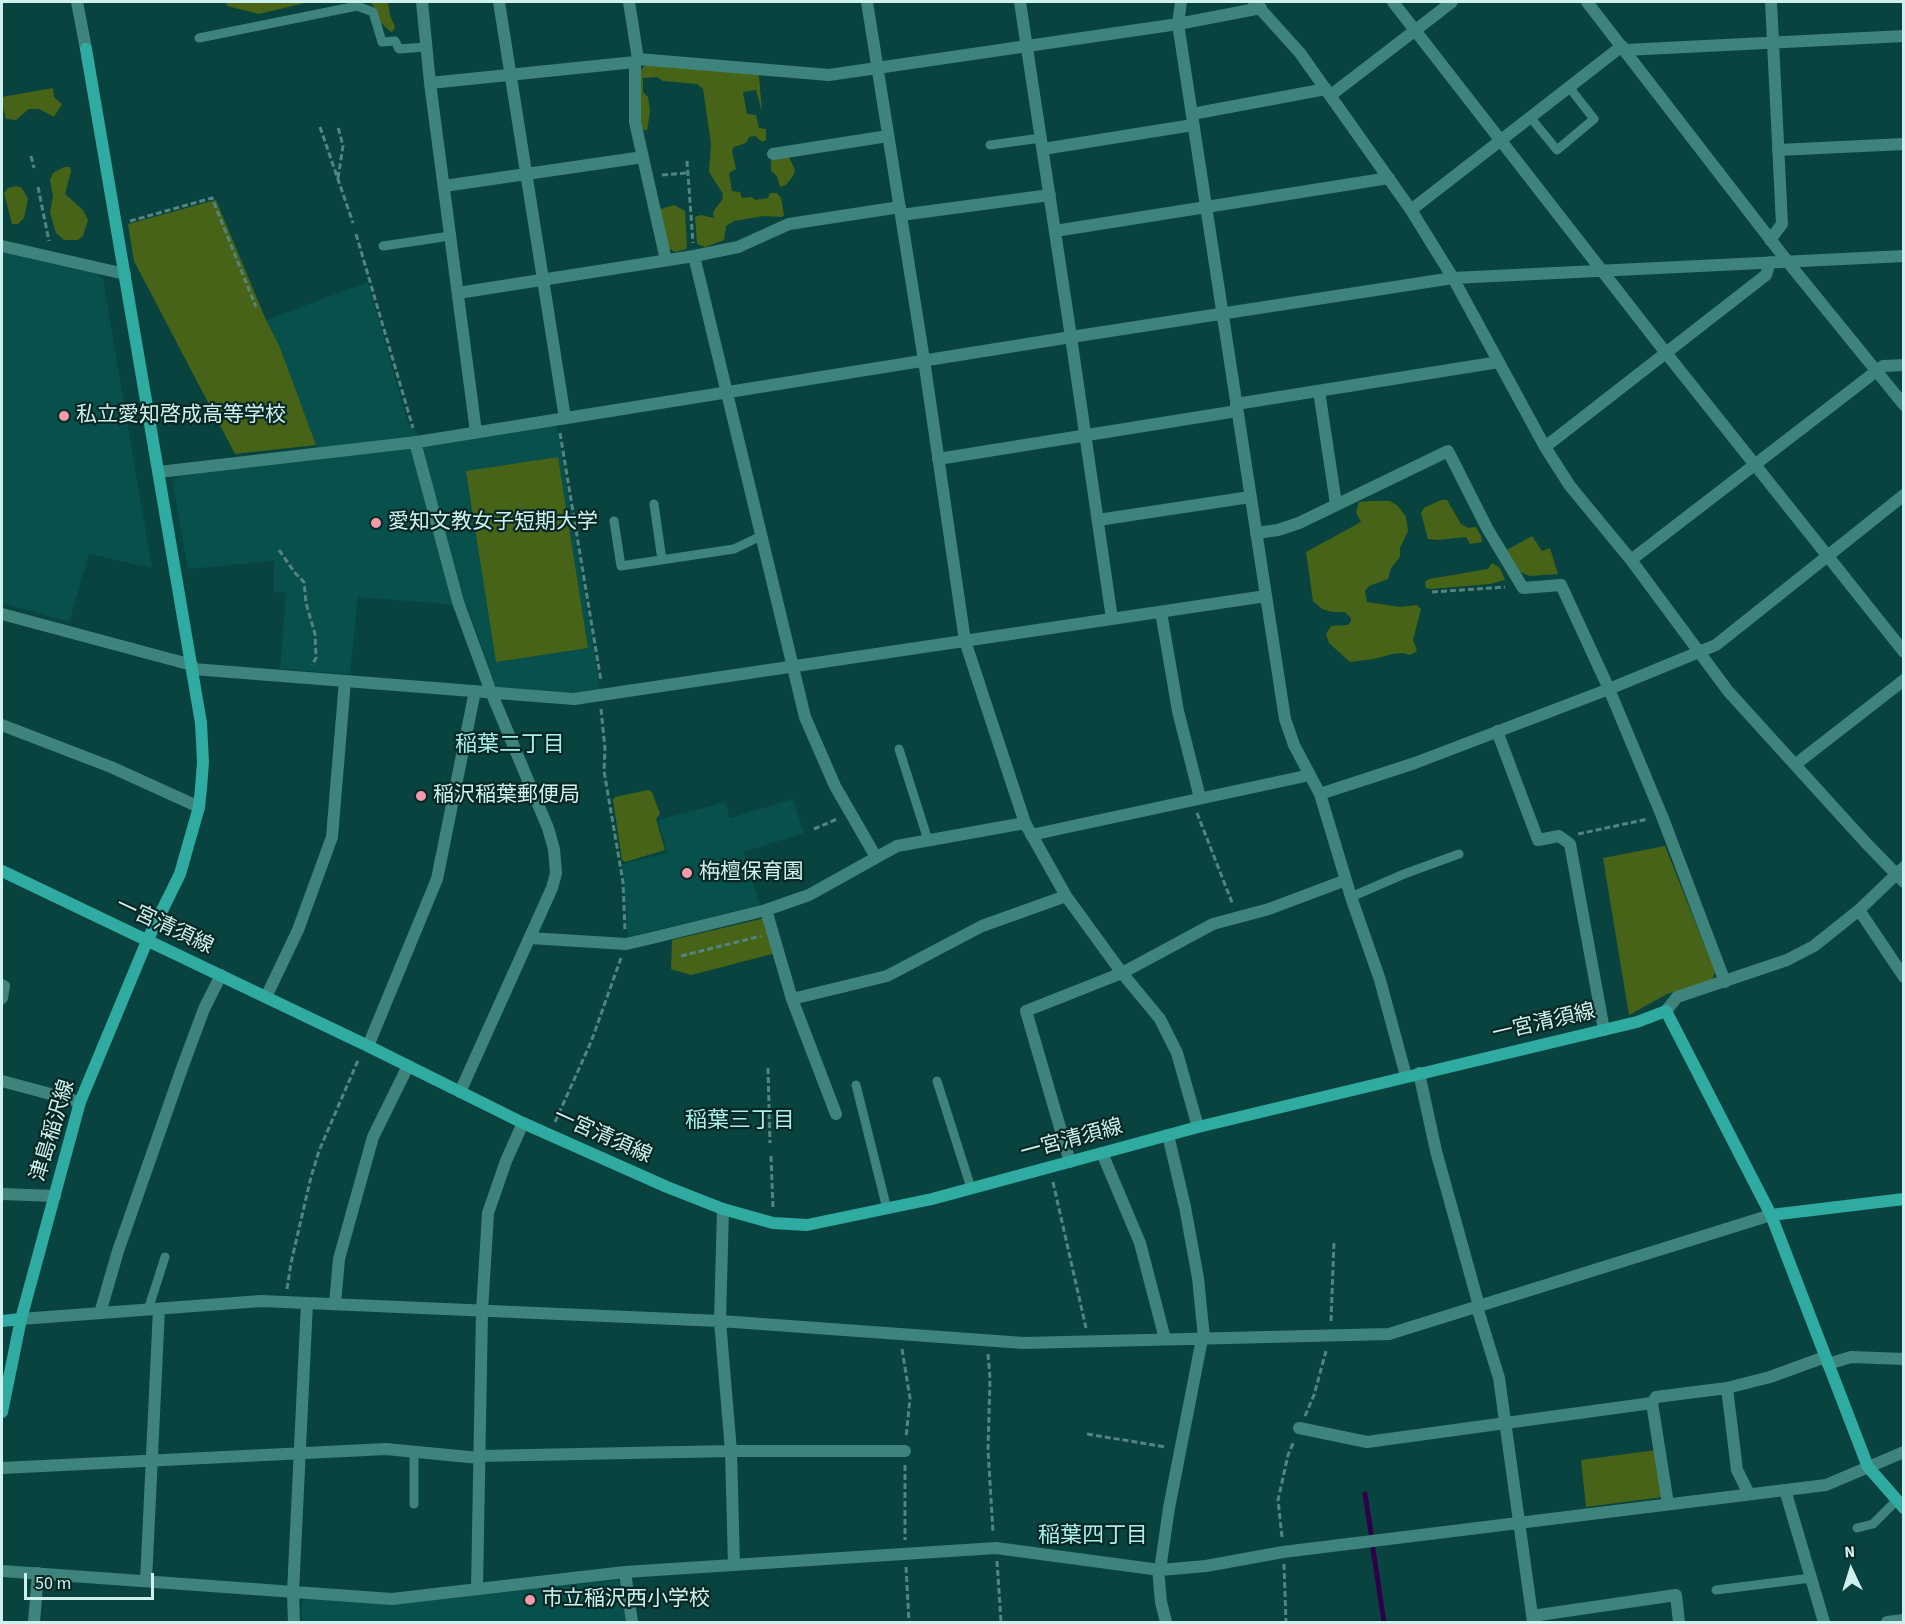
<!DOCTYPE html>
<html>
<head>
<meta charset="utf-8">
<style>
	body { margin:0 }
	#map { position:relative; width:1905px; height:1624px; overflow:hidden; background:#09433f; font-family:"Source Sans 3",sans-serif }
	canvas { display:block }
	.frame { position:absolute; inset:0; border:3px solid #cff1ed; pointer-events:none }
	.north { position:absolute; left:1821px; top:1540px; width:60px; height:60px; -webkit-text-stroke:4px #092724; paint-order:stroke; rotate:356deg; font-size:16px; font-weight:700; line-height:24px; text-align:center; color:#cff1ed }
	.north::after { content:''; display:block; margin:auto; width:21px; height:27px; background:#cff1ed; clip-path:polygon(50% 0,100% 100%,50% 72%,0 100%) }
	.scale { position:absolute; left:24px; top:1573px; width:130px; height:27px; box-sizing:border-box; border:3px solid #cff1ed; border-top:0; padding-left:8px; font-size:18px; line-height:21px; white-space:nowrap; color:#cff1ed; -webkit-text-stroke:4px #092724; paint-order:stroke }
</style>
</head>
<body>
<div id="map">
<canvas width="1905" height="1624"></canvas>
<div class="frame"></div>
<div class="north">N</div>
<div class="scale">50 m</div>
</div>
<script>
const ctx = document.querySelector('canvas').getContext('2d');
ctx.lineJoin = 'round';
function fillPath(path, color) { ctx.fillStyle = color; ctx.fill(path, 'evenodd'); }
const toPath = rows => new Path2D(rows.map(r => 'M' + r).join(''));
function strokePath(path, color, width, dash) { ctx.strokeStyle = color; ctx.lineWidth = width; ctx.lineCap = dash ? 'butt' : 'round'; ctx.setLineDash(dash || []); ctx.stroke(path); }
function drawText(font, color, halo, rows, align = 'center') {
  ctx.font = font + ' "Source Sans 3","Noto Sans JP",sans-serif'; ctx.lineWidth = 4.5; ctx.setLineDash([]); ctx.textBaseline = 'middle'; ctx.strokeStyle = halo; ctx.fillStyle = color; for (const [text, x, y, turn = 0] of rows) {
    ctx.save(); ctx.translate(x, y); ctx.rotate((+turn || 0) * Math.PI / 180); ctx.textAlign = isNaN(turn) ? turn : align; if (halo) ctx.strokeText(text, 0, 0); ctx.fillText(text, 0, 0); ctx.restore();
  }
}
fillPath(toPath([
	[2,251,98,273,103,279,152,568,89,554,69,622,2,603],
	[368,282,408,424,429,446,557,426,600,689,579,693,496,687,467,606,358,597,350,674,280,669,286,593,274,592,274,561,188,569,173,485,174,480,179,476,321,459,279,345,266,320],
	[793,799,804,833,744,852,760,905,628,937,622,864,667,853,658,820,725,802,730,818],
	[618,1580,622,1584,627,1622,302,1622,302,1602,305,1598,394,1604]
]), '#07504b');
fillPath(toPath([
	[226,2,309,2,259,14,227,6],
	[370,2,388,2,390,15,395,27,394,30,391,32,380,22,376,9],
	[647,63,757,74,759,76,762,112,756,90,743,92,747,114,756,115,759,128,766,129,766,140,762,142,755,136,749,137,746,143,734,147,732,151,736,169,729,173,732,191,740,192,742,198,752,197,755,200,768,198,770,193,777,193,781,198,784,215,782,217,764,216,734,221,726,226,724,240,705,247,697,244,695,217,701,215,714,218,713,212,722,200,723,194,709,172,711,144,703,89,697,84,663,81,657,77,643,78,643,92,648,97,650,111,647,130,643,130,639,120,640,71],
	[53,88,54,97,62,104,54,117,39,109,29,109,16,120,6,119,2,104,2,97],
	[789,157,795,170,793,176,786,185,780,187,777,176,771,171,771,161,773,158],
	[64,167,70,167,71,171,65,194,83,210,88,220,83,236,78,240,64,240,56,233,50,213,53,196,50,180,53,173],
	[17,186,22,188,28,199,24,218,18,224,12,224,4,193,8,188],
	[216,200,266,320,279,345,316,445,235,454,134,261,128,224],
	[674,205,685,211,687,247,686,249,675,252,668,248,661,215,661,209],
	[558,457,588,648,496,662,466,471],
	[1441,500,1447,500,1461,524,1468,528,1476,527,1481,536,1482,542,1470,544,1466,537,1438,540,1428,539,1421,513,1424,508],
	[1371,501,1390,501,1398,506,1406,517,1408,531,1400,548,1400,557,1391,568,1388,579,1369,586,1365,591,1367,602,1400,607,1417,605,1421,609,1413,640,1417,651,1410,655,1403,653,1392,654,1374,659,1350,662,1329,643,1326,634,1331,626,1348,625,1351,621,1351,618,1345,612,1333,612,1322,609,1313,601,1306,552,1361,522,1356,512,1359,502],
	[1532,536,1542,551,1550,548,1558,574,1530,576,1518,571,1505,551],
	[1492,563,1500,568,1505,580,1490,584,1431,589,1426,588,1425,582,1429,579,1488,569],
	[648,790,652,792,660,814,656,819,665,850,625,862,622,860,613,800,615,797],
	[1665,846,1715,972,1712,980,1667,994,1629,1015,1603,858],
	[765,918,776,953,691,975,671,969,672,940],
	[1656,1450,1663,1497,1586,1507,1581,1460]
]), '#476317');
strokePath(toPath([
	[1365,1494,1371,1533],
	[1373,1549,1384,1622]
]), '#2f004a', 5);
strokePath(toPath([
	[320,127,353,223],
	[31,156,34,168],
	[687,161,693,243],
	[662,175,687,173],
	[338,178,343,146,338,127],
	[38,187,49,241],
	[130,221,212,198,256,307],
	[356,234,413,428],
	[560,433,601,681],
	[279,550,295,573,304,582,306,603,315,634,316,658,312,665],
	[1432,592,1505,587],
	[601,709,605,749,604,771,623,882,625,931],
	[1197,813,1233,905],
	[814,829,837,819],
	[1578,834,1648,819],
	[681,956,761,936],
	[768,1068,770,1143],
	[555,1122,591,1042,621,958],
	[771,1156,773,1208],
	[1053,1182,1086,1328],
	[287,1289,291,1263,311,1177,319,1151,359,1058],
	[1331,1321,1334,1242],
	[902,1349,910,1398,906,1438],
	[988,1354,990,1378,988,1449,993,1533],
	[1305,1416,1314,1395,1326,1351],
	[1087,1434,1166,1447],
	[905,1465,905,1540],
	[1282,1537,1278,1500,1288,1455,1294,1441],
	[997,1561,1001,1622],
	[1284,1564,1286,1622],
	[906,1567,909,1622]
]), '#538480', 3, [6, 3]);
strokePath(toPath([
	[199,38,357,6,373,12,382,42,395,41,399,49,426,47],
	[1530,117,1557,150,1594,119,1569,87],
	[990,145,1041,138],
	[383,246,450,236],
	[654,504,662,560],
	[614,521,621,566,734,549,761,536],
	[899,749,928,840],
	[1351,897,1404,874,1459,854],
	[937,1081,971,1188],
	[856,1085,887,1209],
	[148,1310,165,1257],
	[414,1504,414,1452],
	[1857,1528,1873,1524,1896,1501],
	[1716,1590,1811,1578]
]), '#3f837d', 9);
strokePath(toPath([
	[77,2,86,49],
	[422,2,430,83,476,432],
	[499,2,565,418],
	[629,2,638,59,635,62,635,122,666,260],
	[867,2,924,360,965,641,1025,823,1066,896,1122,973,1160,1019,1177,1053,1198,1127],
	[1020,2,1071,337,1112,619],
	[1181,2,1178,24,1285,719,1294,745,1320,794,1351,897,1380,980,1406,1076],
	[1254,2,1300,53,1411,210,1453,278,1545,447,1570,486,1631,560,1728,691,1866,843,1904,882],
	[1393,2,1666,353,1904,652],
	[1587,2,1787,261,1904,405],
	[1625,50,1904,36],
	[638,59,829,75,1178,24,1261,8],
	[430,83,635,62],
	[1331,95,1452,2],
	[1192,114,1326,89],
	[1043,149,1193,125],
	[1778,150,1904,144],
	[773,154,888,136],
	[444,186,643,157],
	[1411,210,1622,46],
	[901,215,1050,195],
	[1055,231,1389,178],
	[1770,240,1782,224,1771,2],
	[2,246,125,274],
	[694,256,805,717,835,786,876,857],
	[458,293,694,256,738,247,789,224,900,207],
	[1319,391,1336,504],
	[1236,404,1499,362],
	[415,442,458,602,491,692,548,828,554,849,556,873,552,888,460,1092],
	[1545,447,1766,275,1770,262],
	[938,459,1237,411],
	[159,472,417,442,1071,337,1453,278,1904,256],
	[1098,520,1250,497],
	[1256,533,1278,530,1299,523,1448,451,1487,528,1523,588,1561,585,1609,689,1662,816,1725,982],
	[1631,560,1883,366,1904,365],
	[1161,612,1178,711,1200,798],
	[2,614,192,665],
	[193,669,574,699,1266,596],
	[2,725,111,767,199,807],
	[1497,731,1538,840,1559,836,1570,844,1604,1030],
	[1796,764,1904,680],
	[1320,794,1415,763,1609,689,1716,645,1904,495],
	[1031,835,1310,775],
	[766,910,792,999,887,976,982,926,1066,896],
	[1859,910,1904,977],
	[530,938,626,944,652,938,766,910,809,895,897,846,1025,823],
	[2,985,4,986,2,998],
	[266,997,298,930,332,837,345,681],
	[792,999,836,1114],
	[1666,1011,1677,997,1787,960,1814,946,1859,910,1904,867],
	[368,1046,437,879,475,691],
	[1419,1073,1436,1151,1479,1306],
	[2,1081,80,1102],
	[1168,1135,1185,1207,1198,1278,1204,1338],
	[1102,1153,1140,1243,1165,1339],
	[1070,1162,1026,1011,1122,973,1213,924,1269,909,1346,880],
	[2,1194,55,1196],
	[723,1209,720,1321,731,1451,734,1565],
	[335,1304,339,1259,373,1137,408,1066],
	[1477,1307,1499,1378,1533,1622],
	[100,1313,118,1251,181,1071,204,1009,221,975],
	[21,1319,261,1301,720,1321,1024,1343,1389,1334,1771,1215],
	[1828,1364,1851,1357,1904,1359],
	[1727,1388,1737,1470,1749,1494],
	[1652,1403,1668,1504],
	[1299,1428,1367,1442,1652,1403,1656,1397,1727,1388,1770,1377,1825,1357],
	[479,1456,731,1451,905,1451],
	[2,1468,386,1449,479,1458],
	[1785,1490,1824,1622],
	[1158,1569,1161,1602,1166,1622],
	[1160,1570,1169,1508,1202,1339],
	[2,1571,392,1599,625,1572,996,1548,1160,1570,1206,1566,1283,1552,1826,1485,1904,1452],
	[625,1572,632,1622],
	[146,1581,159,1309],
	[477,1589,482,1311,488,1213,506,1161,523,1123],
	[1532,1616,1676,1595,1679,1622],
	[34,1622,38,1573],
	[294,1622,293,1592,307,1303],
	[1887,1622,1904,1620]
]), '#3f837d', 12);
strokePath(toPath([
	[2,871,368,1046,523,1123,667,1187,723,1209,773,1223,807,1225,932,1199,1198,1127,1637,1022,1666,1011,1771,1215,1868,1467,1904,1508],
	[1771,1215,1904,1199],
	[2,1321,21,1319],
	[2,1412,21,1319,80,1102,147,941,180,874,199,807,201,788,203,762,201,723,86,49]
]), '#30aba2', 12);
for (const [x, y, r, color] of [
	[64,416,6,"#f39aaa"],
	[376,523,6,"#f39aaa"],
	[421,796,6,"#f39aaa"],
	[687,873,6,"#f39aaa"],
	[530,1600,6,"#f39aaa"]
]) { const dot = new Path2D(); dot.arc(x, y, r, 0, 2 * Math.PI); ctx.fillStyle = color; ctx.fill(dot); strokePath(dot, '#092724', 2); }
drawText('21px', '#cff1ed', '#092724', [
	["私立愛知啓成高等学校",76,416],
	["愛知文教女子短期大学",388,523],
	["稲沢稲葉郵便局",433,796],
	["栴檀保育園",699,873],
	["市立稲沢西小学校",542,1600]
], 'left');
drawText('21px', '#cff1ed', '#092724', [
	["一宮清須線",164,927,25],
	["一宮清須線",1544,1024,-13],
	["津島稲沢線",54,1131,-73],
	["一宮清須線",602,1137,24],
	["一宮清須線",1072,1141,-15]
]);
drawText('22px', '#a9efe8', '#092724', [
	["稲葉二丁目",510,746],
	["稲葉三丁目",740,1122],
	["稲葉四丁目",1093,1537]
]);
</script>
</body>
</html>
